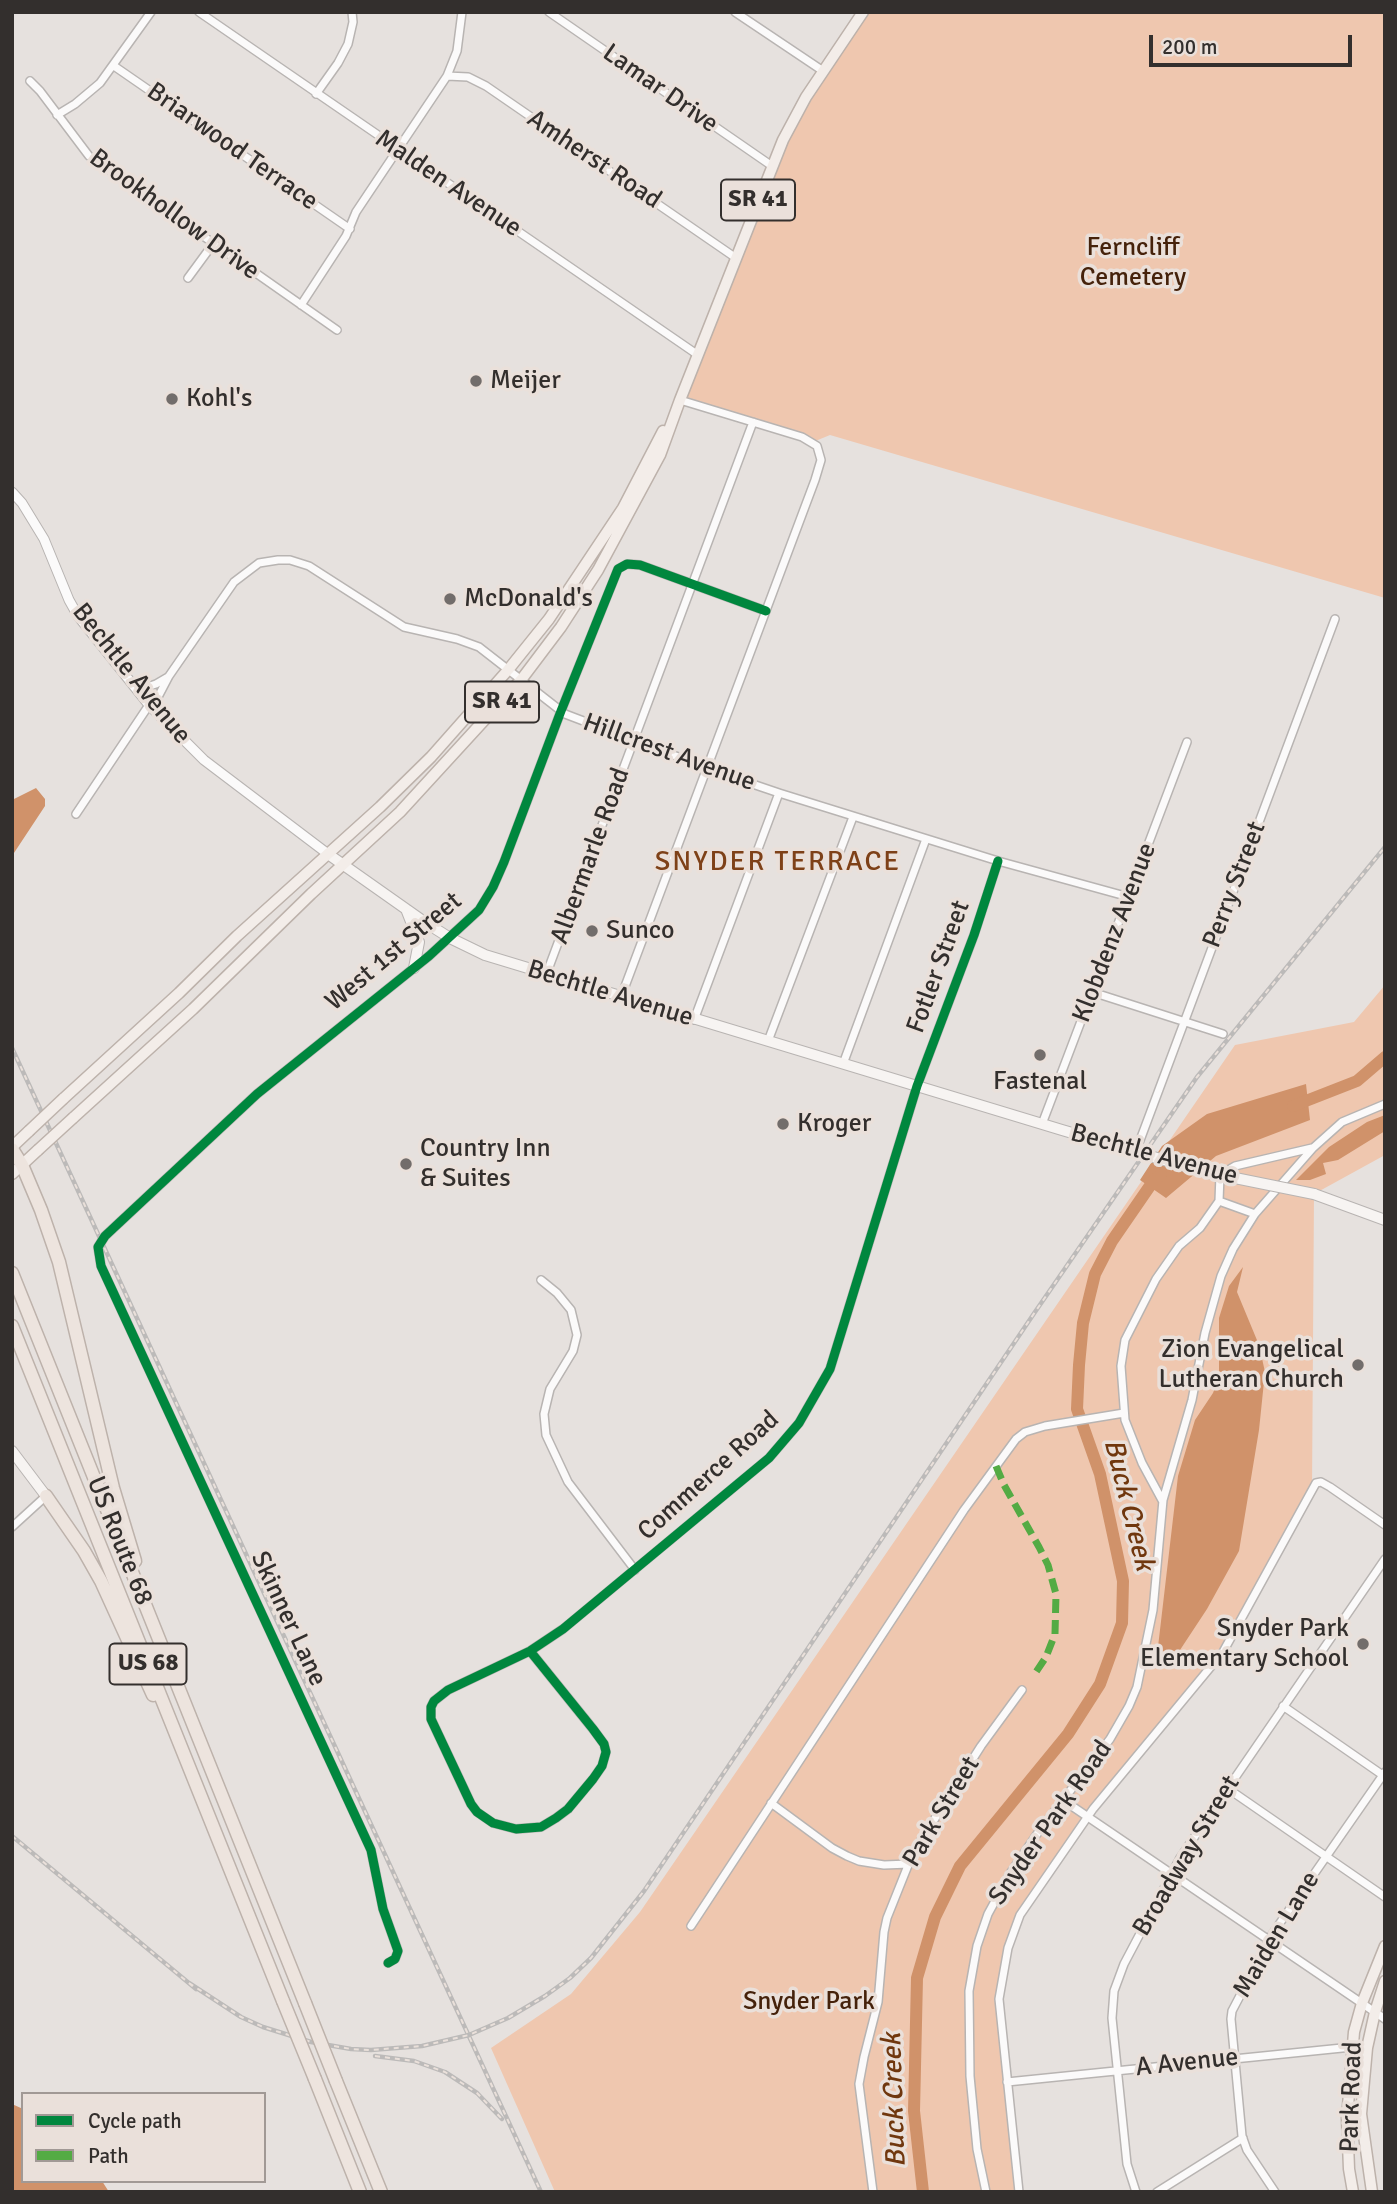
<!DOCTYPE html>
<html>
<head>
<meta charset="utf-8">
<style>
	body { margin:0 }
	#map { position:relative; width:1397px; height:2204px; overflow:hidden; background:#e6e1de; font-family:Signika,sans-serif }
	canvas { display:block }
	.frame { position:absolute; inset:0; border:14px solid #332f2d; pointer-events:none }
	.legend { position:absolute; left:21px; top:2092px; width:245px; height:91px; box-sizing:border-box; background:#eae0da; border:2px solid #a19995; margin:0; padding:9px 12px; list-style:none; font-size:21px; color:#332f2d }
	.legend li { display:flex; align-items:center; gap:14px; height:35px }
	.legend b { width:35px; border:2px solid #a19995 }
	.scale { position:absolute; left:1149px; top:35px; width:203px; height:32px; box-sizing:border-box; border:4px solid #332f2d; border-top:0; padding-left:9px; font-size:21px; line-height:24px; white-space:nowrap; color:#332f2d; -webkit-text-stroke:5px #eae0da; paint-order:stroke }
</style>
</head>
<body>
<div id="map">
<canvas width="1397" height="2204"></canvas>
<div class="frame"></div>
<ul class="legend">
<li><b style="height:9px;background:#00873e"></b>Cycle path</li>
<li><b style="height:9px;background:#54ab44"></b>Path</li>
</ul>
<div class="scale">200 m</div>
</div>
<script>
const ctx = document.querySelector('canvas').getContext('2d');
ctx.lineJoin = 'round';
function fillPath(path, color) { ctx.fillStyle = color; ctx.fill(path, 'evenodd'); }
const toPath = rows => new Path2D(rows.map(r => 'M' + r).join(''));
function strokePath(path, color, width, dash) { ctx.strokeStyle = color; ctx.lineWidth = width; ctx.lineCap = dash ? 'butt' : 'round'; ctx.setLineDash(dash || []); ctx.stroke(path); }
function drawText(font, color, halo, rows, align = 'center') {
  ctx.font = font + ' Signika,sans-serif'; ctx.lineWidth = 7; ctx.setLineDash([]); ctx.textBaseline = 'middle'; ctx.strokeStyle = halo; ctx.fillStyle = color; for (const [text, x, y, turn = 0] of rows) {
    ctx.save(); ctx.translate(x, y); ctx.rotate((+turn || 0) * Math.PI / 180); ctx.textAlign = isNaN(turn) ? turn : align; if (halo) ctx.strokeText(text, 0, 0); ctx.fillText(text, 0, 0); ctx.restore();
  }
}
fillPath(toPath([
	[863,12,1385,12,1385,598,830,435,813,442,680,400,783,140],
	[1385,985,1385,1155,1314,1194,1312,1490,1223,1652,1088,1816,1014,1929,1000,1984,1015,2163,1024,2192,555,2192,491,2048,571,1994,640,1912,1235,1045,1354,1022]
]), '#efc7af');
fillPath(toPath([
	[36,788,45,799,45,806,12,856,12,800],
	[1306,1084,1310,1120,1216,1156,1166,1198,1140,1180,1162,1146,1207,1114],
	[1385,1115,1385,1131,1338,1160,1323,1163,1326,1174,1310,1180,1296,1180,1329,1147,1367,1122],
	[1243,1267,1237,1292,1259,1345,1265,1372,1259,1430,1239,1551,1207,1609,1180,1650,1156,1664,1178,1476,1195,1420,1213,1393,1219,1377,1219,1318,1229,1286],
	[12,2104,23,2109,23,2181,102,2181,109,2192,12,2192]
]), '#d0926a');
strokePath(toPath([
	[1293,1106,1357,1081,1385,1057],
	[923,2192,914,2111,917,1978,935,1917,960,1866,1068,1734,1100,1684,1122,1623,1123,1581,1100,1474,1077,1409,1079,1365,1083,1323,1095,1274,1112,1241,1154,1180,1161,1175]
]), '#d0926a', 12);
const minor = toPath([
	[199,12,698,355],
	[549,12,772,166],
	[735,12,823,71],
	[114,66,350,229],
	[447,76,468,77,486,86,736,258],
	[30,81,40,91,89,156,337,330],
	[316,94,338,63,348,44,353,22,352,12],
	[57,115,75,104,100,83,151,12],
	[188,278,213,244],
	[301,305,346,236,356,212,368,194,447,76,457,51,462,12],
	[138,690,156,684,168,677],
	[76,814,149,705,158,697,169,676,234,582,259,563,278,560,290,560,309,566,404,627,457,639,479,647,565,714,723,774,779,793,998,861,1129,897],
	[546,975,753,422],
	[1092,992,1223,1034],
	[621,997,815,480,821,460,817,446,802,437,680,400],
	[694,1020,779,793],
	[768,1041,853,817],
	[843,1064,926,839],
	[1042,1124,1187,742],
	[1136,1151,1335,619],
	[1219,1201,1220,1175,1235,1166,1312,1148],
	[541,1280,557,1293,571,1310,577,1335,573,1351,550,1389,544,1414,546,1435,568,1482,635,1570],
	[1162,1500,1142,1463,1125,1420,1121,1366,1125,1340,1156,1279,1179,1246,1200,1228,1219,1201,1255,1214],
	[12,1527,46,1496],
	[530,1651,593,1729,604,1744,606,1752,602,1766,593,1779,568,1809,556,1818,541,1827,516,1829,493,1823,477,1812,471,1804,431,1719,431,1707,434,1701,448,1690,530,1651,563,1629,769,1458,799,1423,830,1369,917,1086,974,935,998,861],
	[1283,1706,1384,1776],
	[1227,1788,1385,1897],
	[1063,1800,1385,2019],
	[771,1803,832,1848,847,1856,859,1861,884,1865,909,1864],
	[691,1926,964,1510,1016,1439,1025,1432,1045,1426,1124,1413],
	[388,1963,395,1959,398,1951,383,1909,371,1850,101,1266,98,1247,105,1236,257,1094,429,956,479,910,493,887,504,862,561,711,618,569,627,564,640,565,766,611],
	[1007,2082,1352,2047,1367,2048],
	[873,2192,859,2084,864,2057,878,2002,884,1932,887,1918,913,1853,981,1746,1022,1690],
	[986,2192,977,2149,970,2076,969,1991,977,1946,988,1914,1011,1872,1037,1834,1110,1739,1129,1706,1137,1687,1153,1610,1163,1500,1192,1400,1205,1333,1221,1276,1233,1249,1255,1214,1313,1148,1342,1122,1385,1104],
	[1019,2192,999,1999,1008,1948,1020,1915,1093,1809,1223,1652,1316,1483,1321,1482,1330,1487,1385,1525],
	[1136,2192,1127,2164,1112,2018,1114,1991,1124,1964,1180,1858,1385,1559],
	[1157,2192,1243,2138],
	[1275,2192,1247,2150,1242,2136,1231,2019,1232,2011,1273,1933,1385,1772]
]);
const tertiary = toPath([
	[12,492,22,503,44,539,69,600,78,616,149,705,204,760,328,854]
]);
const secondary = toPath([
	[328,854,423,921,450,938,485,955,1062,1130,1208,1173,1235,1178],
	[406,909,419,942,414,968],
	[1314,1194,1385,1220],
	[12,1451,46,1496]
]);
const primary = toPath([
	[63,1099,179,993,237,936,380,807,431,757,508,670,549,619,623,508,663,431],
	[73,1118,193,1009,311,894,400,812,521,680,561,627,598,570,660,455,680,400,783,140,806,97,863,12],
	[12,1147,29,1131],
	[12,1174,38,1150],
	[1353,2192,1349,2169,1347,2118,1354,2032,1362,2003,1385,1946],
	[1372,2192,1361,2114,1367,2048,1375,2012,1385,1981]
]);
const motorway = toPath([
	[12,1149,22,1165,41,1210,59,1262,113,1488,135,1561],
	[12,1273,305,2003],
	[12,1326,283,2001],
	[46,1496,84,1551,101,1581,153,1695],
	[315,2079,360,2192],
	[336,2081,381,2192]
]);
strokePath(minor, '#b8b4b2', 10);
strokePath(tertiary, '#b8b4b2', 11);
strokePath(secondary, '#b8b4b2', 12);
strokePath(primary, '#bdb2ab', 13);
strokePath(motorway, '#bdb2ab', 15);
strokePath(minor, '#fbfafa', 7);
strokePath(tertiary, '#fbfafa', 9);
strokePath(secondary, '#f7f4f2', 10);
strokePath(primary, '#f3ede9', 10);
strokePath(motorway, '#ede4de', 12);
const rail = toPath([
	[12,1048,541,2192],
	[12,1836,196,1989],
	[189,1983,241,2017,263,2027,311,2042,351,2049,371,2050,422,2046,469,2035,508,2018,545,1996,570,1978,591,1958,644,1891,1035,1312,1197,1077,1385,847],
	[375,2056,414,2061,445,2072,477,2093,502,2119]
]);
strokePath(rail, '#bcbab9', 4.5);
strokePath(rail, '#eae0da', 2, [5]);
const secondaryBridge = toPath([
	[1235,1178,1314,1194]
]);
const primaryBridge = toPath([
	[29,1131,63,1099],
	[38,1150,73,1118]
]);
const motorwayBridge = toPath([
	[283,2001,315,2079],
	[305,2003,336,2081]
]);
strokePath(secondaryBridge, '#b8b4b2', 12, []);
strokePath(primaryBridge, '#bdb2ab', 13, []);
strokePath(motorwayBridge, '#bdb2ab', 15, []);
strokePath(secondaryBridge, '#f7f4f2', 10);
strokePath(primaryBridge, '#f3ede9', 10);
strokePath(motorwayBridge, '#ede4de', 12);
strokePath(toPath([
	[996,1466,1004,1485,1039,1547,1048,1565,1056,1594,1055,1634,1046,1657,1036,1672]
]), '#54ab44', 7, [14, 7]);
strokePath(toPath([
	[530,1651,593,1729,604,1744,606,1752,602,1766,593,1779,568,1809,556,1818,541,1827,516,1829,493,1823,477,1812,471,1804,431,1719,431,1707,434,1701,448,1690,530,1651,563,1629,769,1458,799,1423,830,1369,917,1086,974,935,998,861],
	[388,1963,395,1959,398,1951,383,1909,371,1850,101,1266,98,1247,105,1236,257,1094,429,956,479,910,493,887,504,862,561,711,618,569,627,564,640,565,766,611]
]), '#00873e', 9);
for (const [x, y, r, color] of [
	[476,381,7,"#726d6b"],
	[172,399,7,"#726d6b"],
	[450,599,7,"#726d6b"],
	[592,931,7,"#726d6b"],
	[1040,1055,7,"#726d6b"],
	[783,1124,7,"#726d6b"],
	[406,1164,7,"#726d6b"],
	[1358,1365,7,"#726d6b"],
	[1363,1644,7,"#726d6b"]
]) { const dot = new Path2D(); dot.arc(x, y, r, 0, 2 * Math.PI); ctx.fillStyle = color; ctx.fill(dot); strokePath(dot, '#eae0da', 2.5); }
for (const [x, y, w] of [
	[758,200,74],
	[502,702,74],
	[148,1664,77]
]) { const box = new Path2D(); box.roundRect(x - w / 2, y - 20.5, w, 41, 5); ctx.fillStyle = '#eae0da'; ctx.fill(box); strokePath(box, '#332f2d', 2); }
drawText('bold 24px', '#332f2d', null, [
	["SR 41",758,200],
	["SR 41",502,702],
	["US 68",148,1664]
]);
drawText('26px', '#332f2d', '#eae0da', [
	["Lamar Drive",660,89,35],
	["Briarwood Terrace",232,147,35],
	["Amherst Road",594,160,34],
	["Malden Avenue",448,184,34],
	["Brookhollow Drive",174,215,36],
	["Bechtle Avenue",131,674,51],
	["Hillcrest Avenue",669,753,20],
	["Albermarle Road",591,856,-70],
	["Perry Street",1235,885,-69],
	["Klobdenz Avenue",1115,933,-69],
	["West 1st Street",394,952,-40],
	["Fotler Street",939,967,-70],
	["Bechtle Avenue",610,994,17],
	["Bechtle Avenue",1154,1155,15],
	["Commerce Road",709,1476,-42],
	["US Route 68",119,1541,68],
	["Skinner Lane",288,1619,65],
	["Park Street",942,1812,-59],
	["Snyder Park Road",1051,1823,-55],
	["Broadway Street",1187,1856,-59],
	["Maiden Lane",1277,1935,-59],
	["A Avenue",1187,2063,-6],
	["Park Road",1352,2097,-88]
]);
drawText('26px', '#45220b', '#eae0da', [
	["Ferncliff",1133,248],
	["Cemetery",1133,278],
	["Snyder Park",809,2002]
]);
drawText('26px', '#332f2d', '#eae0da', [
	["Meijer",490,381],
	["Kohl's",186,399],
	["McDonald's",464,599],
	["Sunco",606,931],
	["Fastenal",1040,1082,"center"],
	["Kroger",797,1124],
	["Country Inn",420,1149],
	["& Suites",420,1179],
	["Zion Evangelical",1344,1350,"right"],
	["Lutheran Church",1344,1380,"right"],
	["Snyder Park",1349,1629,"right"],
	["Elementary School",1349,1659,"right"]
], 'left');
ctx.letterSpacing = '2px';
drawText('28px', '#7e4118', '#eae0da', [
	["SNYDER TERRACE",778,863]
]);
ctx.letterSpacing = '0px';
drawText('italic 28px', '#70370e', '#eae0da', [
	["Buck Creek",1128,1505,76],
	["Buck Creek",895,2100,-92]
]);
</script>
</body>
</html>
